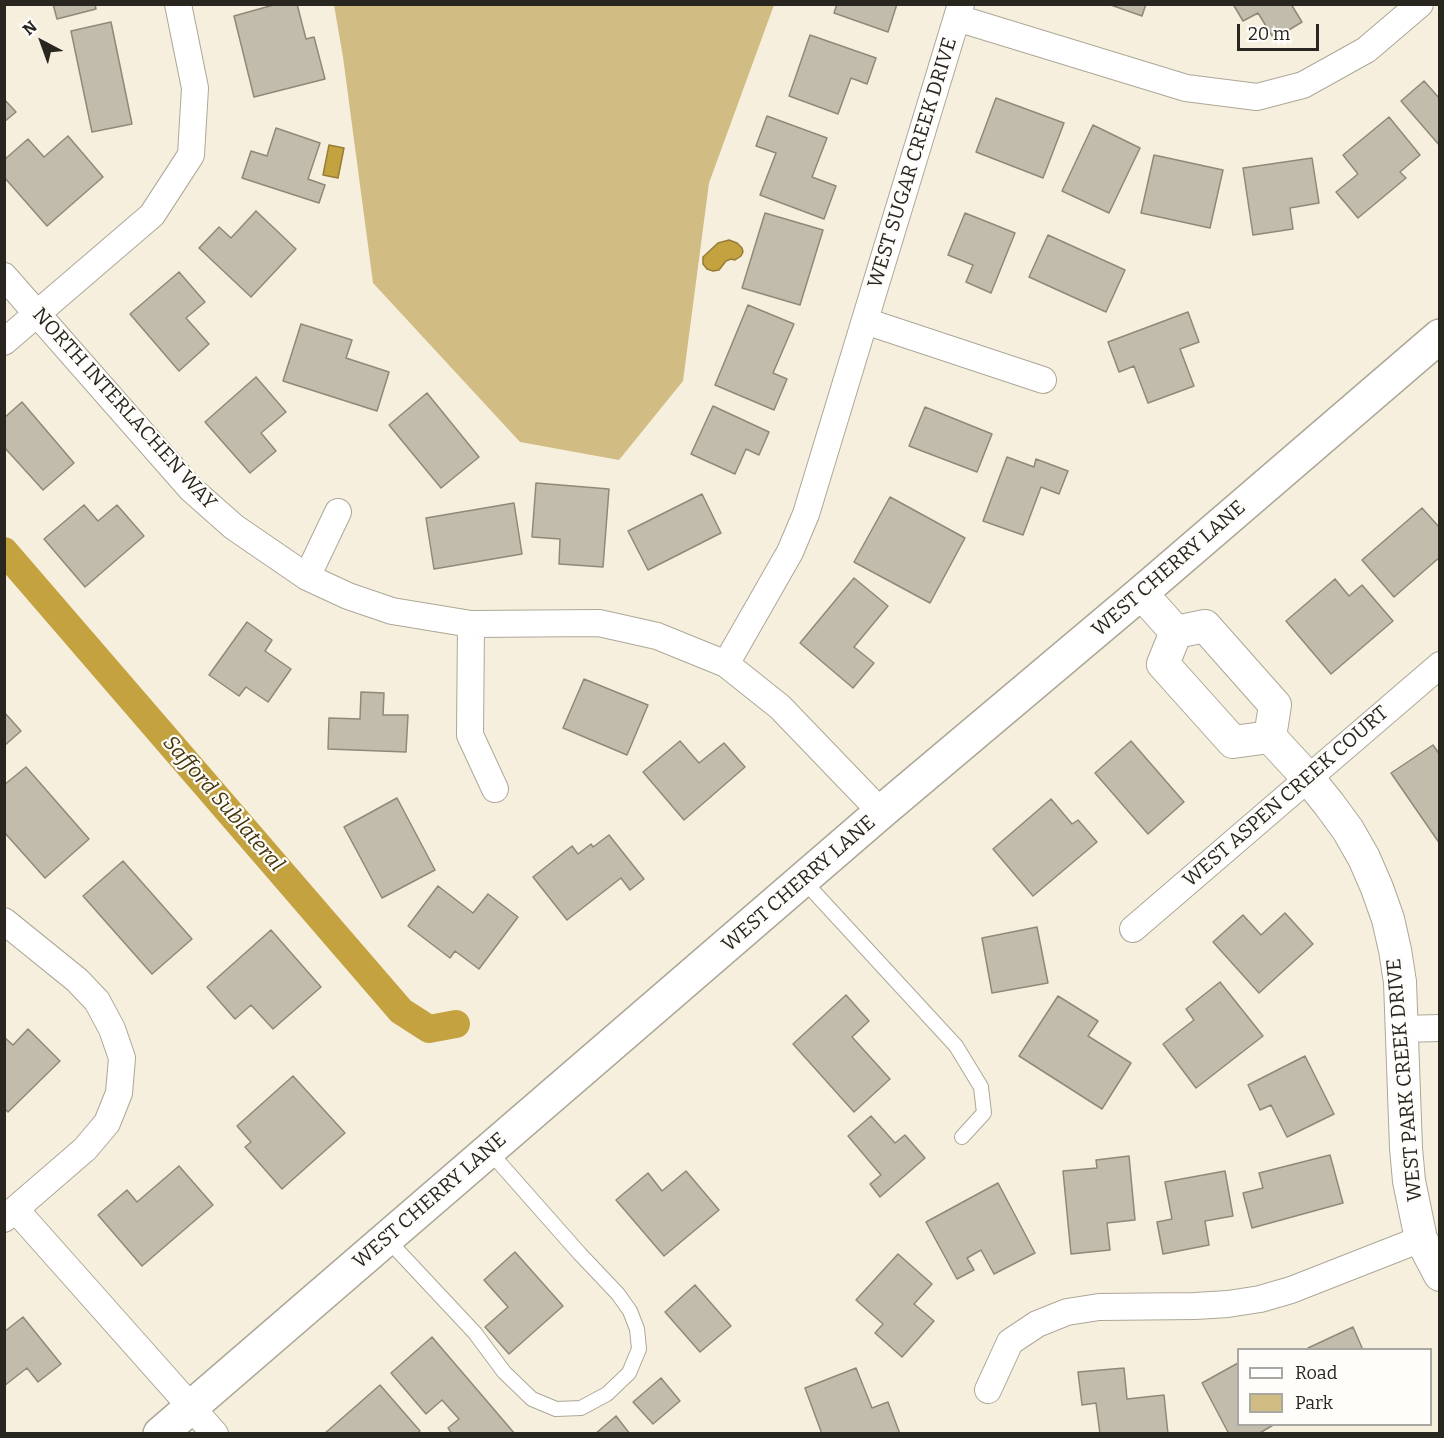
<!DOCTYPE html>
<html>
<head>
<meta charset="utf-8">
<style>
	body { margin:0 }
	#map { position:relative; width:1444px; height:1438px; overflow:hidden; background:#f6efde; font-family:Bitter,serif }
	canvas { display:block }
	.frame { position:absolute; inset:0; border:6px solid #292620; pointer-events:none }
	.legend { position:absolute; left:1237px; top:1348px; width:195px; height:78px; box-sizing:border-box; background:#fefdf9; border:2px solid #a9a7a2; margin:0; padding:8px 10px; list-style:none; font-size:18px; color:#292620 }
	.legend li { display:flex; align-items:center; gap:12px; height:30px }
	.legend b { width:30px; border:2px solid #a9a7a2 }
	.north { position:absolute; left:12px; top:12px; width:60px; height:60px; -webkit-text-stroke:4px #fefdf9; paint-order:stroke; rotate:319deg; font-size:16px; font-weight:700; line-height:24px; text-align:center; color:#292620 }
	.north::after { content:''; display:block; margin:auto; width:21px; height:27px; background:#292620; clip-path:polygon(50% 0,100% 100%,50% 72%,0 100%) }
	.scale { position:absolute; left:1237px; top:24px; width:82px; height:27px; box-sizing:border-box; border:3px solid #292620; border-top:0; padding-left:8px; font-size:18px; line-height:21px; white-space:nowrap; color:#292620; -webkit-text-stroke:4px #fefdf9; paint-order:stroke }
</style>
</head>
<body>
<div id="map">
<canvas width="1444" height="1438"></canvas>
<div class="frame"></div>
<ul class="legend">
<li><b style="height:8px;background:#fff"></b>Road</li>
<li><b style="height:16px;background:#d1bc84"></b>Park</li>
</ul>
<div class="north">N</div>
<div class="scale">20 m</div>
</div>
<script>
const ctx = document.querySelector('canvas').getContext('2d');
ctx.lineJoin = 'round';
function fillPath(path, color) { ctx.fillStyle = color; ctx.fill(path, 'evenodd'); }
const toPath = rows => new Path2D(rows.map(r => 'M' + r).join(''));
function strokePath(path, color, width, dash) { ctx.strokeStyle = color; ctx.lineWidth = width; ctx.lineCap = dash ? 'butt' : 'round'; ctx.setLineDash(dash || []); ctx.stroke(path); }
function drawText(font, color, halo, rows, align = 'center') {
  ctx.font = font + ' Bitter,serif'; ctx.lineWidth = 4.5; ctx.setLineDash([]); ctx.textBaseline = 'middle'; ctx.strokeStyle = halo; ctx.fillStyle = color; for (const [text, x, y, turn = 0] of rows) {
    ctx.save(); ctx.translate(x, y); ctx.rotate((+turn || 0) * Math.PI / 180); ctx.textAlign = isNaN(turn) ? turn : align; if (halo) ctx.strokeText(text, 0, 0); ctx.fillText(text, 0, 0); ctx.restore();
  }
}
fillPath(toPath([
	[334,5,774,5,709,183,683,381,619,460,520,442,373,283,343,57]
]), '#d1bc84');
const water = toPath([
	[329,145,344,148,338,178,323,175,329,145],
	[729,240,737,243,742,248,743,252,741,256,735,260,731,259,726,261,719,270,713,271,707,269,703,264,703,257,718,243,729,240]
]);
fillPath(water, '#c4a23f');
strokePath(water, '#967d36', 1.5);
strokePath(toPath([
	[4,551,401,1011,429,1029,456,1024]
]), '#c4a23f', 28);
const building = toPath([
	[53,4,95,4,96,9,57,19,53,4],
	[277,4,297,4,306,39,314,37,325,79,254,97,234,16,277,4],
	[837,4,897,4,888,32,834,13,837,4],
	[1108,4,1146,4,1142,16,1108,4],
	[1233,4,1291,4,1302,22,1274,39,1258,13,1243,21,1233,4],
	[111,22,132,124,92,132,71,31,111,22],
	[810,35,876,58,867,84,851,78,838,114,789,96,810,35],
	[1424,81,1440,99,1440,146,1401,101,1424,81],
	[996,98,1064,123,1043,178,976,152,996,98],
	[4,99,16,112,4,122,4,99],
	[767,116,827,138,812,177,836,186,824,219,760,195,776,153,756,146,767,116],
	[1389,117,1420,155,1400,172,1406,178,1358,218,1336,192,1358,174,1343,155,1389,117],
	[1093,125,1140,148,1109,213,1062,191,1093,125],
	[276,128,320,143,308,179,325,185,319,203,242,178,251,151,267,156,276,128],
	[68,136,103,177,47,226,4,177,4,160,28,139,44,157,68,136],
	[1154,155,1223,170,1210,228,1141,213,1154,155],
	[1312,158,1319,203,1290,208,1293,229,1253,235,1243,168,1312,158],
	[256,211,296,249,251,297,199,248,219,227,231,238,256,211],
	[765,213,823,230,800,305,742,288,765,213],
	[965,213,1015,233,991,293,966,282,973,265,948,255,965,213],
	[1048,235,1125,270,1106,312,1029,277,1048,235],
	[179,272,205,302,186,318,209,344,179,371,130,314,179,272],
	[748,305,794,324,773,373,787,379,774,410,715,385,748,305],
	[1188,312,1199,342,1180,349,1194,386,1148,403,1134,366,1119,372,1108,342,1188,312],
	[301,324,352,340,346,358,389,372,377,411,283,381,301,324],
	[256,377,286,412,261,433,276,451,250,473,205,422,256,377],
	[427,393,479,457,441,488,389,425,427,393],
	[22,402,74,463,43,490,4,447,4,418,22,402],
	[713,406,769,432,759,455,746,449,735,474,691,454,713,406],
	[925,407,992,434,977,472,909,446,925,407],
	[1007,457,1034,467,1036,459,1068,471,1059,494,1041,487,1023,535,983,521,1007,457],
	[536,483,609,489,603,567,559,564,560,539,532,537,536,483],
	[702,494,721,533,648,570,628,531,702,494],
	[890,497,965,538,930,603,854,562,890,497],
	[514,503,522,554,434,569,426,518,514,503],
	[84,505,98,521,117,505,144,536,85,587,44,539,84,505],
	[1422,508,1440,528,1440,557,1394,597,1362,560,1422,508],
	[854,578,888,606,854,647,874,663,853,688,800,643,854,578],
	[1335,579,1349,596,1362,585,1393,621,1331,674,1286,621,1335,579],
	[247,622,272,640,265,651,291,669,268,702,246,687,239,696,209,675,247,622],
	[584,679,648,705,627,755,563,728,584,679],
	[361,692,384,693,383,715,408,715,406,752,328,749,329,718,360,719,361,692],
	[4,712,21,731,4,746,4,712],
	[680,741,699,763,724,743,745,767,684,820,643,772,680,741],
	[1131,741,1184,802,1148,834,1095,773,1131,741],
	[1433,745,1440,755,1440,844,1391,773,1433,745],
	[26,767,89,839,45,878,4,832,4,785,26,767],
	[397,798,435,870,382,898,344,827,397,798],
	[1051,799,1072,824,1078,820,1097,842,1033,896,993,849,1051,799],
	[609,835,644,879,630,890,621,878,567,920,533,877,572,846,578,854,591,844,593,847,609,835],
	[123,861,192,939,152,974,83,896,123,861],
	[438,886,473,913,488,894,518,917,479,969,455,951,450,958,408,926,438,886],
	[1285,913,1313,944,1259,993,1213,942,1243,915,1261,935,1285,913],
	[1037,927,1048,983,992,993,982,938,1037,927],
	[271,930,321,987,273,1029,251,1005,235,1019,207,987,271,930],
	[1220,982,1263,1036,1196,1088,1163,1044,1194,1020,1186,1009,1220,982],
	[846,995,869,1021,852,1037,890,1079,854,1112,793,1044,846,995],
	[1058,996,1098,1021,1088,1036,1131,1063,1102,1109,1019,1056,1058,996],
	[28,1029,60,1061,8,1112,4,1108,4,1037,13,1045,28,1029],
	[1305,1056,1334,1114,1287,1137,1271,1105,1260,1110,1248,1085,1305,1056],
	[293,1076,345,1133,282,1189,245,1147,251,1142,237,1126,293,1076],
	[871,1116,895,1143,905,1135,925,1158,880,1197,870,1184,881,1175,848,1136,871,1116],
	[1330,1155,1343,1203,1252,1228,1243,1193,1263,1188,1259,1173,1330,1155],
	[1129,1156,1135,1220,1107,1223,1110,1250,1071,1254,1063,1171,1097,1168,1096,1160,1129,1156],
	[179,1166,213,1205,142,1266,98,1215,127,1190,137,1202,179,1166],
	[686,1171,719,1210,664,1256,616,1200,648,1173,662,1191,686,1171],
	[1225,1171,1233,1216,1205,1221,1209,1245,1163,1254,1157,1222,1172,1219,1165,1182,1225,1171],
	[998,1183,1035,1253,994,1274,981,1250,967,1258,974,1270,957,1279,926,1222,998,1183],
	[515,1252,563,1306,509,1354,485,1327,508,1307,484,1280,515,1252],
	[898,1254,932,1284,914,1304,934,1321,902,1357,875,1333,883,1324,856,1300,898,1254],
	[695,1285,731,1326,700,1352,665,1312,695,1285],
	[23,1317,61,1364,38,1382,27,1368,4,1386,4,1332,23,1317],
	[1353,1327,1363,1350,1309,1350,1308,1348,1353,1327],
	[432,1337,515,1434,452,1434,448,1428,459,1419,442,1400,426,1414,391,1373,432,1337],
	[1238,1363,1238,1424,1275,1424,1258,1434,1229,1434,1202,1383,1238,1363],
	[856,1368,872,1408,888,1402,900,1434,822,1434,805,1388,856,1368],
	[1124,1368,1127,1399,1164,1395,1168,1434,1100,1434,1096,1403,1082,1405,1078,1372,1124,1368],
	[661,1378,680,1401,653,1424,633,1402,661,1378],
	[380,1385,420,1431,417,1434,324,1434,380,1385],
	[616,1416,630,1434,595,1434,616,1416]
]);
fillPath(building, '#c2bcac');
strokePath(building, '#8f897a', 1.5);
const service = toPath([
	[803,880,956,1046,981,1087,984,1113,962,1137],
	[386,1238,475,1333,504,1372,532,1399,556,1409,581,1408,607,1394,629,1373,639,1349,637,1329,630,1311,618,1294,580,1254,489,1151]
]);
const minor = toPath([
	[957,18,1186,88,1257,97,1303,85,1366,50,1420,4],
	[4,276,191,489,234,527,307,577,348,596,392,611,471,624,599,623,657,636,726,664,780,707,881,812],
	[865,321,1043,380],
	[4,342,152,215,191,155,195,88,178,4],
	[307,577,338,512],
	[471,624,470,735,495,789],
	[726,664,790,552,806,514,961,4],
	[4,921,77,980,97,1001,112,1029,122,1058,119,1093,107,1123,85,1149,4,1219],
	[1133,929,1440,665],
	[1402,1029,1440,1028],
	[16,1210,215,1434],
	[988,1390,1010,1342,1037,1324,1067,1312,1099,1307,1195,1306,1228,1304,1260,1299,1291,1290,1421,1239]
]);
const tertiary = toPath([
	[1141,593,1176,632],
	[1205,626,1275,705,1270,737,1233,742,1163,664,1176,632,1205,626],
	[1270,737,1308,778,1329,804,1348,830,1364,858,1377,888,1388,919,1395,950,1400,982,1406,1148,1409,1181,1421,1239,1440,1275]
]);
const secondary = toPath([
	[160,1434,881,812,1141,593,1440,336]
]);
strokePath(service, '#ada797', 16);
strokePath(minor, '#ada797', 28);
strokePath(tertiary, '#ada797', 34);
strokePath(secondary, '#ada797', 36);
strokePath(service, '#fff', 14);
strokePath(minor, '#fff', 26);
strokePath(tertiary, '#fff', 32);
strokePath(secondary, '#fff', 33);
drawText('20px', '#292620', '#fefdf9', [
	["WEST SUGAR CREEK DRIVE",913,163,-73],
	["NORTH INTERLACHEN WAY",124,409,48],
	["WEST CHERRY LANE",1169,569,-41],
	["WEST ASPEN CREEK COURT",1286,797,-41],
	["WEST CHERRY LANE",799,884,-41],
	["WEST PARK CREEK DRIVE",1405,1080,-95],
	["WEST CHERRY LANE",430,1201,-41]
]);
drawText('italic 21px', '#44350b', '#fefdf9', [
	["Safford Sublateral",223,804,49]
]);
</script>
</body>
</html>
